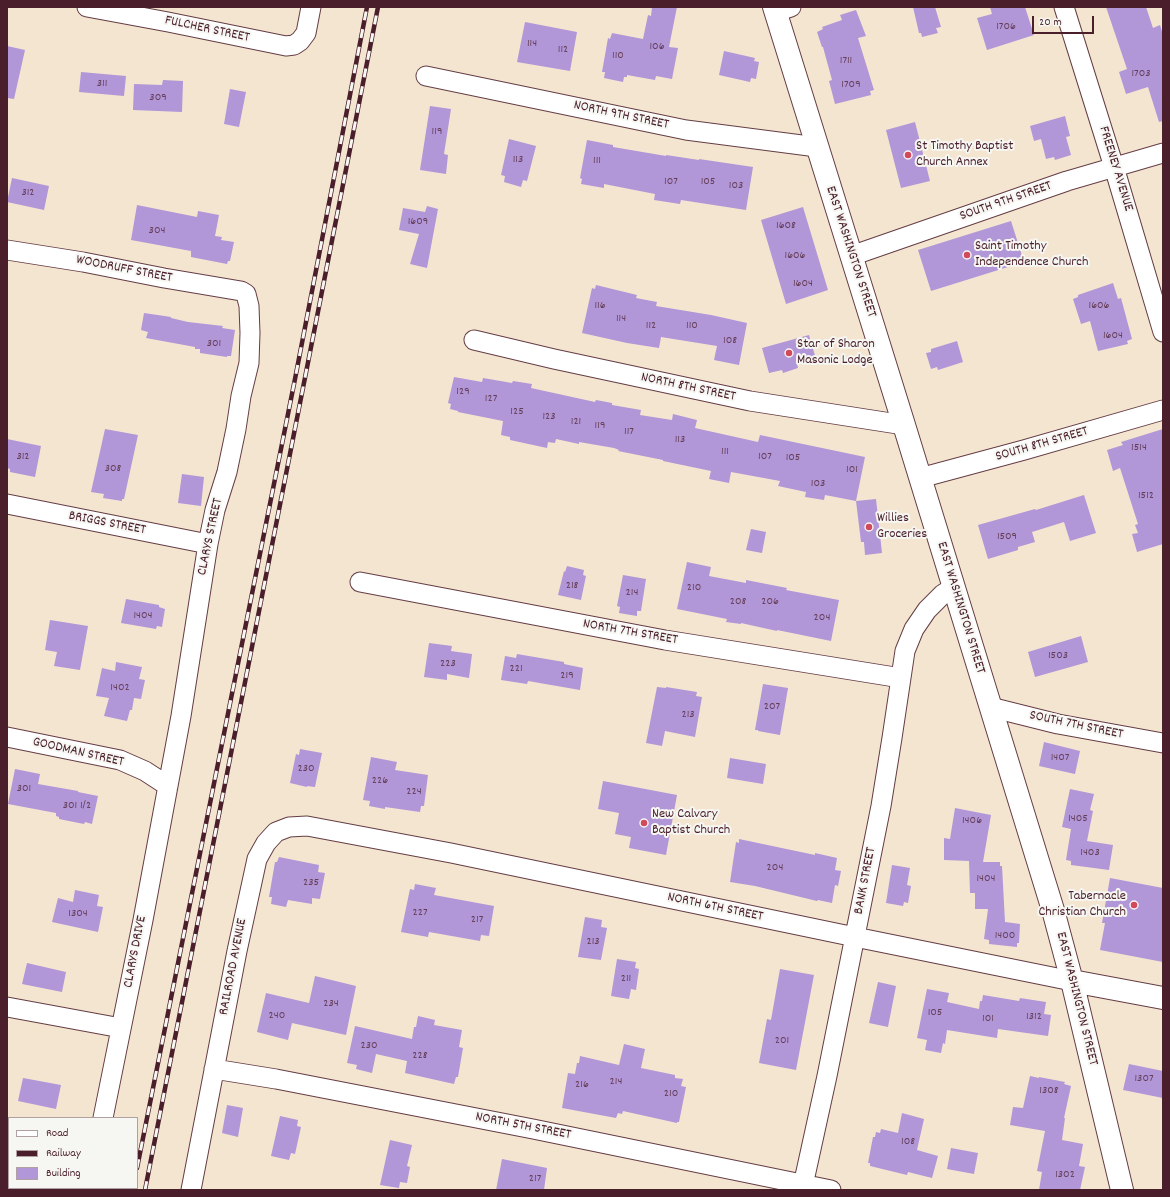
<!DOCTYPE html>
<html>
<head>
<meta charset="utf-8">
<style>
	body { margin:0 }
	#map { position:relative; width:1170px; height:1197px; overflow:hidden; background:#f4e5d1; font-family:Dekko,sans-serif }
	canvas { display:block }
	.frame { position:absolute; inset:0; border:8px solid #4a1f2b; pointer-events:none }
	.legend { position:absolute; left:8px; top:1117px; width:130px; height:72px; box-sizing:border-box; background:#f6f6f2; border:1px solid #b1a0a2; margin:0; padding:5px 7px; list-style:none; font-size:12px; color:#4a1f2b }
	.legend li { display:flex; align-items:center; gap:8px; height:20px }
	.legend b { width:20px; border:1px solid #b1a0a2 }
	.scale { position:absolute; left:1032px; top:16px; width:62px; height:18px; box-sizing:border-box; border:2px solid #4a1f2b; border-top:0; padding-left:5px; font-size:12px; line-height:14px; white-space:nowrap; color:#4a1f2b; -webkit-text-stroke:3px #f6f6f2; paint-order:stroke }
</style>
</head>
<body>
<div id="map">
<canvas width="1170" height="1197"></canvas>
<div class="frame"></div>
<ul class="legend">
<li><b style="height:5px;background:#fff"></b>Road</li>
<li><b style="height:5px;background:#4a1f2b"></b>Railway</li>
<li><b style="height:11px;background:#b196d8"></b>Building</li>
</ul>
<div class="scale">20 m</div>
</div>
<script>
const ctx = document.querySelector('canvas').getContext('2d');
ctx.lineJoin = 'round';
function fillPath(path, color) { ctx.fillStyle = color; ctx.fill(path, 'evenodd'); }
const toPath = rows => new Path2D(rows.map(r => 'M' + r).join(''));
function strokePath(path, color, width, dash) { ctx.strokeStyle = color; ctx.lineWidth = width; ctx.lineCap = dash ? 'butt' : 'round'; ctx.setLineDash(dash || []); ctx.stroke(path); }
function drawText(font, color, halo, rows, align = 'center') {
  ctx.font = font + ' Dekko,sans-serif'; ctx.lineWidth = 4; ctx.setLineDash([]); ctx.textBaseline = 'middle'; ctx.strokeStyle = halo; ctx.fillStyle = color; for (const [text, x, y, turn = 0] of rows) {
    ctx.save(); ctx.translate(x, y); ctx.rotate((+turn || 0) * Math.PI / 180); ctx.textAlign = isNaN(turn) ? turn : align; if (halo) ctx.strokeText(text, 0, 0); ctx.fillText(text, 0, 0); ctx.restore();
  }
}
fillPath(toPath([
	[652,7,677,7,669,47,678,48,672,79,656,76,655,80,627,75,627,77,624,77,623,82,604,78,605,72,602,72,608,38,610,39,612,33,643,39,648,15,651,16],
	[913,7,935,7,941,27,936,28,938,33,922,37,921,33,919,33],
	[990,7,1025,7,1034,35,987,50,977,18,992,14],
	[1106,7,1146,7,1153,28,1160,25,1163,35,1163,121,1159,122,1148,87,1126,94,1119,72,1127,69],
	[856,10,866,36,858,38,874,90,870,91,871,95,835,104,829,81,832,80,823,47,822,47,817,32,823,29,822,27,842,20,840,15],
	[525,22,577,32,570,71,517,62],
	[7,46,25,50,14,99,7,98],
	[724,51,755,58,754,61,759,62,756,79,751,78,750,82,719,75],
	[81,72,126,76,124,96,79,92],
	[163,80,183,81,182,112,133,110,134,84,162,85],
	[230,89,246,92,239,127,224,124],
	[430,106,451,109,444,154,448,155,446,174,420,170],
	[1065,116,1070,136,1066,137,1071,155,1055,160,1054,157,1046,159,1041,139,1034,141,1030,126],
	[915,122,930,181,901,188,886,130],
	[509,139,536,146,527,181,523,180,521,187,504,182,505,176,501,175],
	[587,140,613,145,613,147,666,156,666,155,699,160,699,159,753,167,746,210,681,200,680,204,654,200,655,194,604,184,604,188,581,184,582,179,580,178],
	[12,178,49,186,44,210,7,202],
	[137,205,197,217,198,211,219,215,215,236,222,237,221,240,234,242,230,261,228,261,227,264,191,257,191,251,131,240],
	[427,206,438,209,427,268,410,264,419,234,399,230,403,208,425,212],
	[803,207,828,290,786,304,761,220],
	[1011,221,1024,262,931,291,918,250],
	[1113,283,1118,299,1121,298,1132,339,1127,341,1128,344,1098,351,1090,321,1081,324,1073,299,1078,297,1078,295],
	[596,285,637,295,636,298,657,302,656,306,711,315,747,323,739,365,714,360,717,346,661,337,659,348,627,343,582,333,592,288,595,289],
	[144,313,171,317,171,318,188,322,223,326,222,328,235,330,231,356,227,356,227,357,200,353,200,349,195,349,195,347,146,338,148,332,141,330],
	[809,335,816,359,797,364,798,368,783,373,782,370,769,373,762,348],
	[957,341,963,362,938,370,937,367,931,369,926,353,931,352,931,349],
	[454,377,482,382,483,378,512,383,513,381,532,384,531,388,595,402,596,400,612,403,612,405,641,410,640,415,672,420,673,414,697,420,695,428,758,442,760,435,865,457,856,501,825,495,824,500,805,497,806,492,778,486,780,481,731,472,729,483,709,479,711,471,663,461,663,460,618,451,619,450,614,448,579,442,579,444,556,439,555,443,548,442,547,448,510,440,510,437,501,435,503,421,458,412,458,411,450,409,451,404,448,403],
	[105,429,138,435,124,499,122,499,122,501,103,498,104,494,91,492],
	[1163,429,1163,544,1137,552,1132,534,1138,533,1135,525,1138,524,1120,468,1113,471,1107,450,1123,445,1121,442],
	[7,439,41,446,35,477,10,472,10,469,7,468],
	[182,474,204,477,201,506,178,503],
	[1084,495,1096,533,1070,541,1064,522,1032,532,1035,542,1018,547,1018,550,988,559,978,525,1035,509,1036,510],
	[876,499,882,553,865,555,864,542,861,542,856,501],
	[751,529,766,532,762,553,746,550],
	[687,562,711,567,709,576,746,583,746,580,787,588,786,590,839,600,831,641,777,630,777,631,741,623,741,624,726,622,727,619,677,609],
	[567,566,584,570,583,575,586,576,581,600,558,595,564,571,565,572],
	[623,575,646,579,641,611,637,611,637,616,619,613,620,607,617,606],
	[126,599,159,605,159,607,165,609,162,627,157,626,156,629,121,623],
	[50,620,88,626,80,670,54,666,57,652,45,650],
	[1081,636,1088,662,1035,677,1028,652],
	[429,643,452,646,451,651,472,654,469,678,447,674,447,680,424,677],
	[517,654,564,662,564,664,583,668,580,690,528,681,527,684,501,680,505,656,516,658],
	[116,662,142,667,139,679,145,680,141,699,134,698,132,710,130,710,127,721,104,716,109,698,96,696,102,668,115,671],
	[763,684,788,688,780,735,758,731,758,730,755,730],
	[657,687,666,688,666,687,697,692,696,696,702,697,695,737,665,731,662,746,646,743],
	[1044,742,1080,751,1075,774,1039,766],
	[300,749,322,753,315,787,307,786,307,787,290,783,296,754,299,755],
	[371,757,397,762,395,770,428,775,424,806,421,806,420,812,385,807,385,809,369,806,370,801,363,800],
	[730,758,766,764,763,784,727,778],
	[15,769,40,774,38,784,78,791,78,792,98,796,92,824,85,822,84,824,59,819,59,817,56,816,56,813,8,804],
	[603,781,677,795,666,855,629,848,631,837,615,834,619,813,598,809],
	[1070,789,1094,794,1090,810,1093,811,1087,841,1113,845,1109,870,1071,865,1071,861,1066,860,1071,829,1062,827],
	[955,808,991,815,983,862,1000,862,1000,866,1002,866,1005,922,1020,924,1019,943,1017,943,1017,947,989,944,989,940,984,939,988,909,975,909,975,893,970,893,969,861,944,860,944,838,950,839],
	[739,839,815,855,815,853,837,858,835,870,841,871,838,886,835,885,832,903,818,900,817,901,755,886,730,882,736,842,739,843],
	[279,857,319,865,318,872,325,873,320,899,312,898,312,904,288,900,286,907,271,904,272,897,269,897,275,862,277,862],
	[892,865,910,868,907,885,911,886,908,903,904,902,903,906,886,903],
	[1110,878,1163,888,1163,962,1100,950,1105,923,1102,923],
	[415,884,436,888,434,895,494,906,489,936,481,935,480,941,429,932,428,937,401,932,410,889,414,890],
	[75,890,99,895,97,906,103,907,98,932,52,922,58,898,73,902],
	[585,917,602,920,601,927,607,928,601,960,578,957],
	[617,959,636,962,635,968,639,969,636,990,631,989,629,999,611,996],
	[27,963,66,972,62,992,22,984],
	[780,969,814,975,796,1070,759,1063,767,1019,771,1020],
	[315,976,356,986,346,1035,292,1023,288,1040,257,1032,266,993,309,1003],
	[878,982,896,986,888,1027,869,1023],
	[927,989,949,993,947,1002,979,1009,980,1001,982,1001,983,995,1019,1001,1020,998,1046,1002,1044,1014,1051,1015,1048,1036,998,1029,997,1038,947,1030,945,1044,943,1043,941,1053,925,1050,927,1040,917,1038],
	[418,1016,435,1020,434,1025,462,1030,459,1047,463,1048,458,1077,456,1077,454,1084,405,1073,407,1061,376,1054,372,1073,356,1069,357,1065,347,1063,355,1026,412,1039,414,1027,416,1027],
	[624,1044,645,1049,641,1068,675,1075,675,1078,683,1079,681,1086,686,1087,679,1122,677,1122,677,1123,623,1111,622,1114,618,1113,616,1118,562,1108,568,1073,575,1074,577,1063,579,1063,580,1056,619,1065],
	[1129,1064,1163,1071,1163,1098,1123,1090],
	[1030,1076,1039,1078,1039,1077,1065,1082,1064,1084,1071,1086,1064,1118,1065,1118,1062,1140,1083,1144,1079,1166,1085,1167,1080,1190,1039,1190,1042,1172,1037,1171,1045,1131,1010,1125,1013,1107,1023,1108],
	[23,1078,61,1085,56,1109,18,1101],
	[227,1105,243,1108,238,1137,222,1133],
	[902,1113,924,1119,917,1150,938,1156,932,1178,908,1172,907,1175,870,1166,870,1163,868,1163,873,1137,875,1137,876,1132,880,1133,881,1129,898,1133],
	[280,1116,298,1120,297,1126,301,1127,295,1154,291,1153,289,1160,271,1156],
	[390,1140,412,1145,407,1166,410,1167,407,1183,400,1182,399,1188,380,1185],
	[951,1148,978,1153,974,1174,947,1169],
	[502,1159,547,1168,544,1190,496,1190]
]), '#b196d8');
const street = toPath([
	[87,7,168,22,286,46,294,45,300,41,306,33,311,7],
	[1064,7,1114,167,1163,332],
	[775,12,791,7],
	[426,76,686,130,817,147],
	[7,250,83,262,164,278,241,291,246,294,249,306,250,333,249,363,241,396,236,429,227,472,215,510,208,544,181,716,143,920,103,1118],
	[851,256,1067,181,1163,153],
	[474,340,554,359,750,401,904,425],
	[920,478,1024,450,1163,410],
	[7,504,208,544],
	[360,582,665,640,901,678],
	[990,707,1058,724,1163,743],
	[7,737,120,760,145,771,168,786],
	[7,1007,121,1028],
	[214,1069,276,1079,533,1129,831,1190],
	[88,1190,89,1188],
	[191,1190,237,951,257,859,266,843,276,832,289,827,307,826,451,853,855,937,1072,981],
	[802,1190,827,1076,881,806,892,738,905,651,914,629,927,610,943,594,954,587]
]);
const secondary = toPath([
	[774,7,904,425,1053,910,1072,981,1122,1190],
	[1072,981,1163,998]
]);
strokePath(street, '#643d44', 21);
strokePath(secondary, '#643d44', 24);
strokePath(street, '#fff', 19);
strokePath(secondary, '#fff', 22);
const rail = toPath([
	[137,1168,295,379,367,7],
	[133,1190,133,1188],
	[145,1190,378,7]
]);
strokePath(rail, '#4a1f2b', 4.5);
strokePath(rail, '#f6f6f2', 3, [9]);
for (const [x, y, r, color] of [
	[908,155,4,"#d1495b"],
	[967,255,4,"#d1495b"],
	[789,353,4,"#d1495b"],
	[869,527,4,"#d1495b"],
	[644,823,4,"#d1495b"],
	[1134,905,4,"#d1495b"]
]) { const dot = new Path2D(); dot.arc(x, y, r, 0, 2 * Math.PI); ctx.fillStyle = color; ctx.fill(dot); strokePath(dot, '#f6f6f2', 1.5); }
drawText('12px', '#643d56', null, [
	["1706",1006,27],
	["114",532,44],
	["106",657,47],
	["112",563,50],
	["110",618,56],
	["1711",846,61],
	["1703",1141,74],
	["311",102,84],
	["1709",851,85],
	["309",158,98],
	["119",437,132],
	["113",518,160],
	["111",597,161],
	["107",671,182],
	["105",708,182],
	["103",736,186],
	["312",28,193],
	["1609",418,222],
	["1608",786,226],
	["304",157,231],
	["1606",795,256],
	["1604",803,284],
	["116",600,306],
	["1606",1099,306],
	["114",621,319],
	["112",651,326],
	["110",692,326],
	["1604",1113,336],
	["108",730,341],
	["301",214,344],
	["129",463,392],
	["127",491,399],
	["125",517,412],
	["123",549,417],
	["121",576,422],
	["119",600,426],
	["117",629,432],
	["113",680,440],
	["1514",1139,448],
	["111",725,452],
	["312",23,457],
	["107",765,457],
	["105",793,458],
	["308",113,469],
	["101",852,470],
	["103",818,484],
	["1512",1146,496],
	["1509",1007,537],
	["218",572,586],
	["210",694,588],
	["214",632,593],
	["208",738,602],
	["206",770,602],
	["1404",143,616],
	["204",822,618],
	["1503",1058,656],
	["223",448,664],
	["221",516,669],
	["219",567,676],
	["1402",120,688],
	["207",772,707],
	["213",688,715],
	["1407",1060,758],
	["230",306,769],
	["226",380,781],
	["301",24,789],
	["224",414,792],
	["301 1/2",77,806],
	["1405",1078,819],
	["1406",972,821],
	["1403",1090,853],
	["204",775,868],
	["1404",986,879],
	["235",311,883],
	["227",420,913],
	["1304",78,914],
	["217",477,920],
	["1400",1005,936],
	["213",593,942],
	["211",626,979],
	["234",331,1004],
	["105",935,1013],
	["240",277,1016],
	["1312",1034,1017],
	["101",988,1019],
	["201",782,1041],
	["230",369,1046],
	["228",420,1056],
	["1307",1144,1079],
	["214",616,1082],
	["216",582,1085],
	["1308",1049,1091],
	["210",671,1094],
	["108",908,1142],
	["1302",1065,1175],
	["217",535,1179]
]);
drawText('14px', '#4a1f2b', '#f6f6f2', [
	["FULCHER STREET",207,30,12],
	["NORTH 9TH STREET",621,116,12],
	["FREENEY AVENUE",1115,169,73],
	["SOUTH 9TH STREET",1006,202,-19],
	["EAST WASHINGTON STREET",850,252,72],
	["WOODRUFF STREET",124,270,11],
	["NORTH 8TH STREET",688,388,12],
	["SOUTH 8TH STREET",1042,445,-16],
	["BRIGGS STREET",107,524,11],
	["CLARYS STREET",211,537,-78],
	["EAST WASHINGTON STREET",960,608,73],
	["NORTH 7TH STREET",630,633,10],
	["SOUTH 7TH STREET",1076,726,12],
	["GOODMAN STREET",78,753,13],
	["BANK STREET",866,881,-79],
	["NORTH 6TH STREET",715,908,12],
	["CLARYS DRIVE",136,952,-79],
	["RAILROAD AVENUE",234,967,-79],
	["EAST WASHINGTON STREET",1076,999,76],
	["NORTH 5TH STREET",523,1127,11]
]);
drawText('14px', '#4a1f2b', '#f6f6f2', [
	["St Timothy Baptist",916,147],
	["Church Annex",916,163],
	["Saint Timothy",975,247],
	["Independence Church",975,263],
	["Star of Sharon",797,345],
	["Masonic Lodge",797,361],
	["Willies",877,519],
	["Groceries",877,535],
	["New Calvary",652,815],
	["Baptist Church",652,831],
	["Tabernacle",1126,897,"right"],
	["Christian Church",1126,913,"right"]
], 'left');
</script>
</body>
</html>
